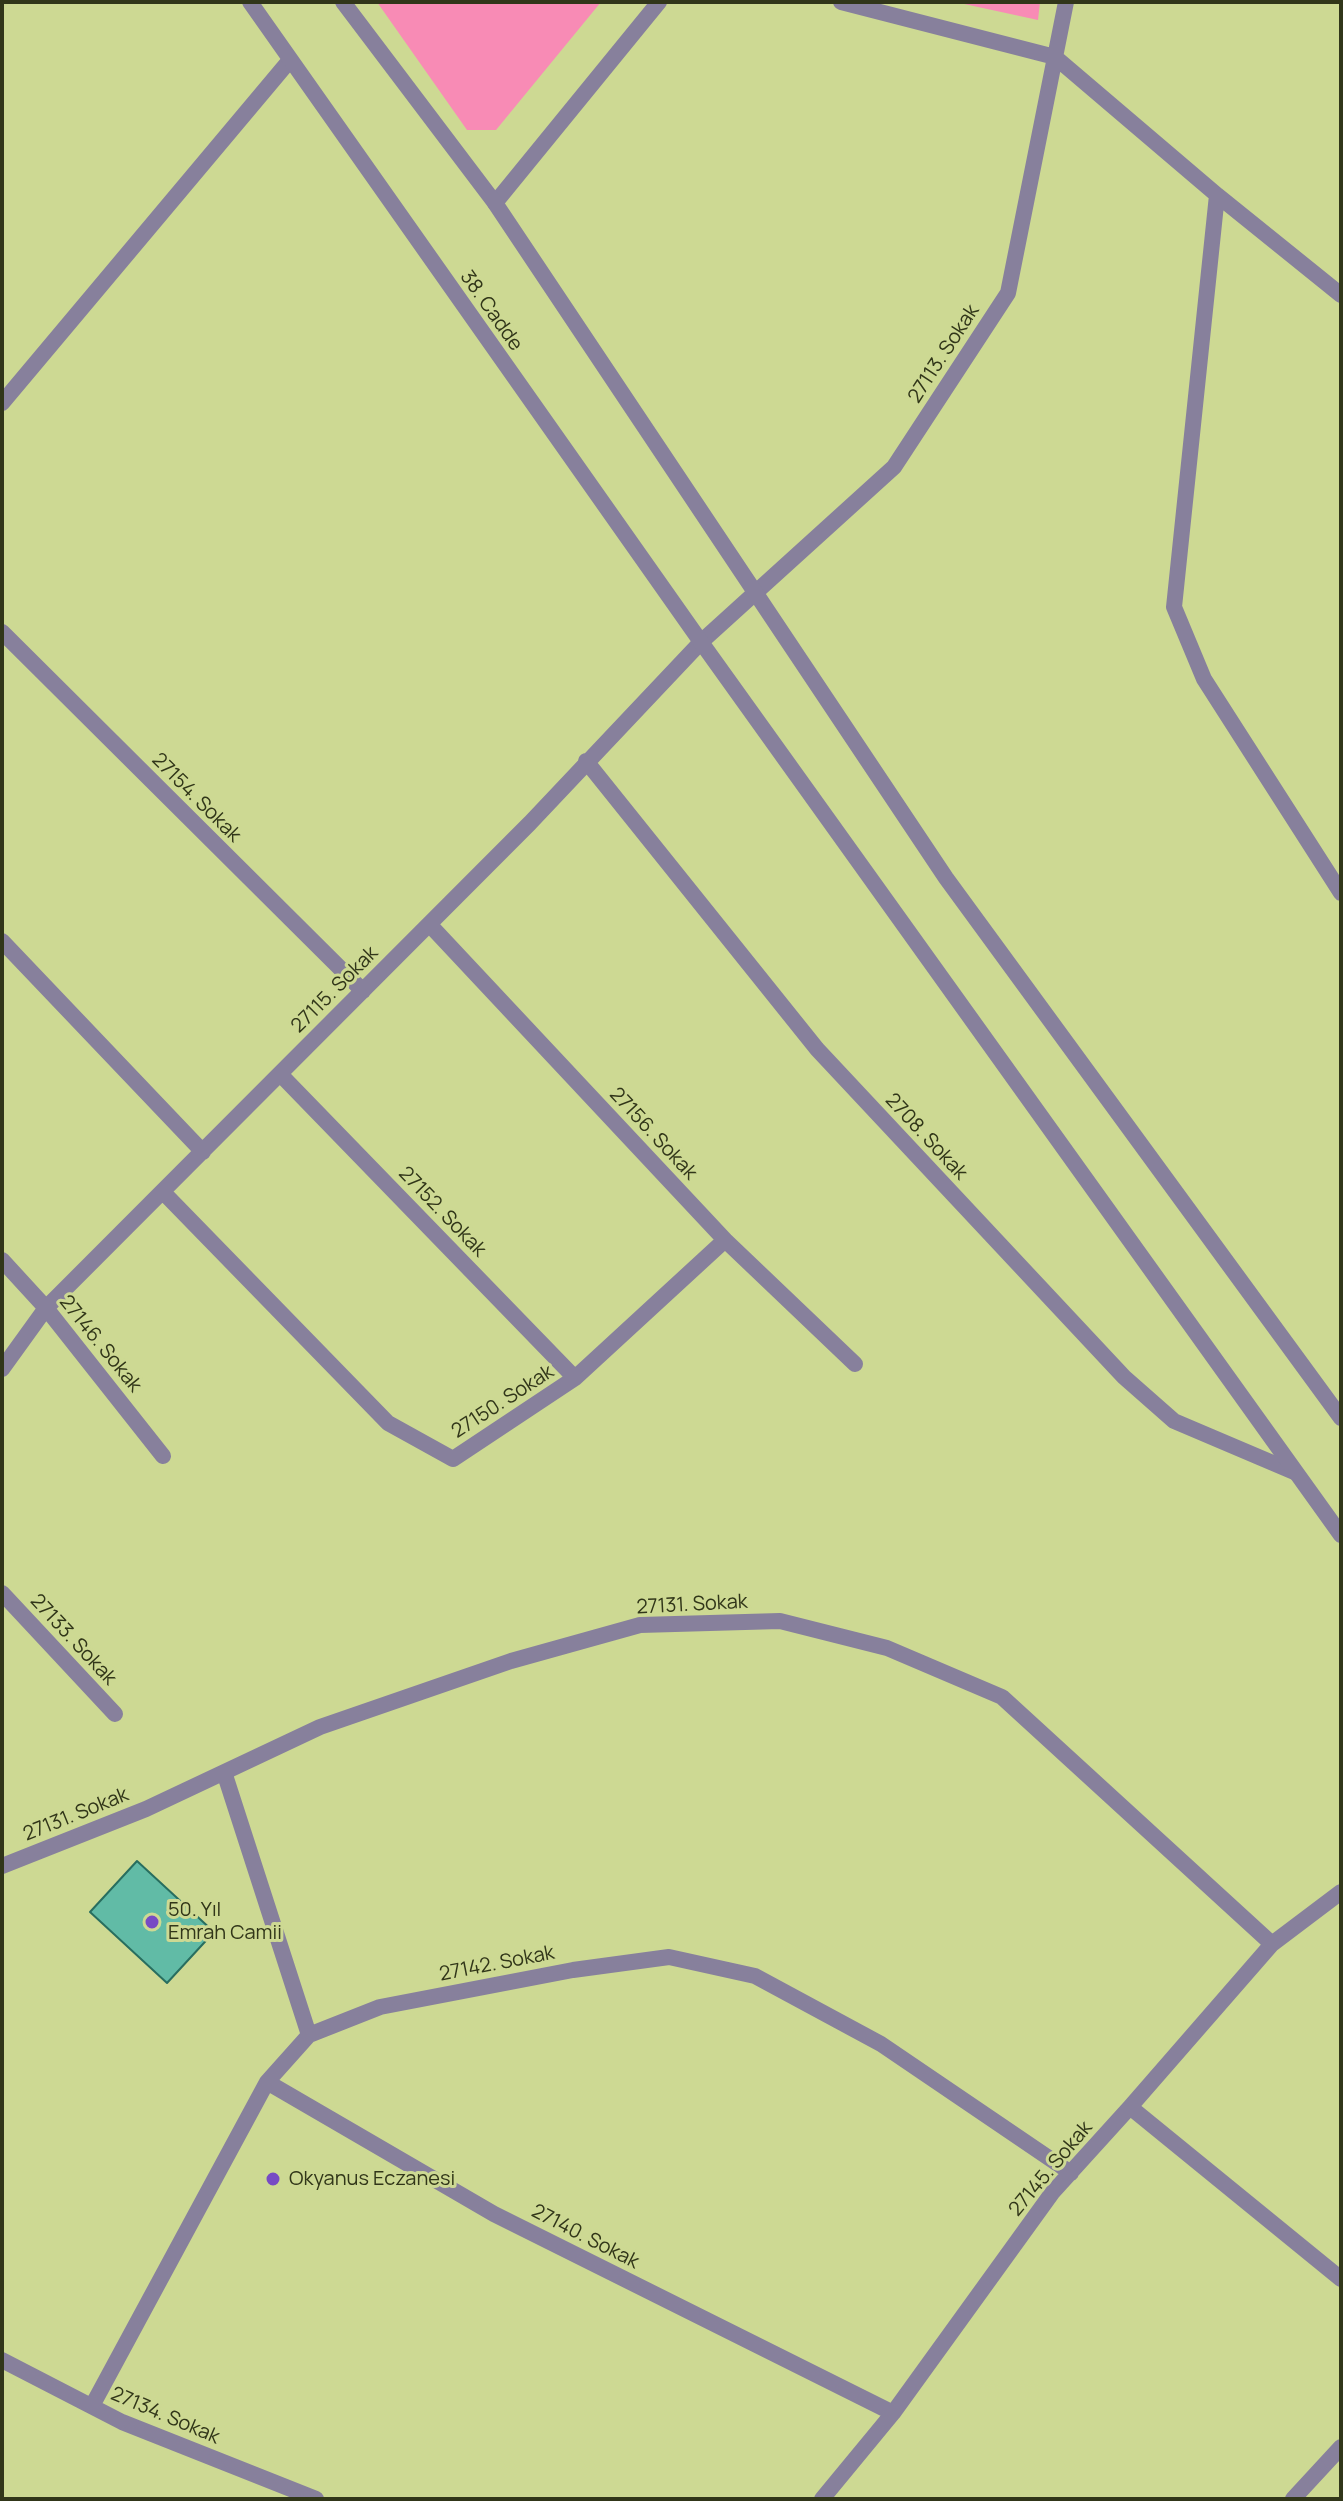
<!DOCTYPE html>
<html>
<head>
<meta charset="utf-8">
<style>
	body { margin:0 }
	#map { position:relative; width:1343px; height:2501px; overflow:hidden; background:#cdd993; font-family:Manrope,sans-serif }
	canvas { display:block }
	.frame { position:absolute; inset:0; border:4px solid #313619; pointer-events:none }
</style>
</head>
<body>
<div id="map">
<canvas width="1343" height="2501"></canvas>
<div class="frame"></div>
</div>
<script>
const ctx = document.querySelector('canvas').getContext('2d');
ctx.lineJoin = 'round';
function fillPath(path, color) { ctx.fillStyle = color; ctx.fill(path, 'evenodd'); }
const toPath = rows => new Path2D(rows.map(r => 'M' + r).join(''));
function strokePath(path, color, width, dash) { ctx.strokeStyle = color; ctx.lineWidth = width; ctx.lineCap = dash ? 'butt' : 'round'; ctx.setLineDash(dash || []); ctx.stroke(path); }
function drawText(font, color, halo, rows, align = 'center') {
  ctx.font = font + ' Manrope,sans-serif'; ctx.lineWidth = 6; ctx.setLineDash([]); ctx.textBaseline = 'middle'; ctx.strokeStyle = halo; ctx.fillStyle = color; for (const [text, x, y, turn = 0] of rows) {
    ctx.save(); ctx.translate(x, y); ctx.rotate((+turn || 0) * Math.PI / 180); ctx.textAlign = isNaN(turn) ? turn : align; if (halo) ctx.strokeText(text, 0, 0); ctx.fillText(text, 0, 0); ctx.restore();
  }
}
fillPath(toPath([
	[377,2,601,2,496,130,467,130],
	[955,2,1040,2,1038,20]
]), '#f88bb5');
const building = toPath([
	[137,1861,214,1932,167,1983,90,1912,137,1861]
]);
fillPath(building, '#61bba6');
strokePath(building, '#286e5f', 2);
strokePath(toPath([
	[2,1593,115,1714],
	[1293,2499,1341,2447]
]), '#87809c', 16);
strokePath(toPath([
	[841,2,1055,57,1217,195,1341,295],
	[1217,195,1174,607,1204,679,1341,893],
	[495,203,659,2],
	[2,403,290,60],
	[2,632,363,991],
	[586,761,817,1049,1124,1377,1174,1421,1294,1472],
	[429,924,725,1240,855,1364],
	[2,941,203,1152],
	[280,1074,575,1378],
	[163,1192,388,1423,453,1459,575,1378,725,1240],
	[2,1260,46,1308,163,1456],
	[2,1369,46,1308,530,823,701,642,894,467,1008,293,1066,2],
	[224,1772,309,2035],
	[2,1866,146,1809,320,1727,511,1661,640,1625,780,1621,887,1648,1002,1697,1272,1944],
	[267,2082,494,2214,893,2413],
	[1130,2107,1341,2279],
	[2,2360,122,2422,316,2499],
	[92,2406,267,2082,309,2035,380,2007,573,1970,669,1957,755,1976,881,2044,1071,2173],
	[822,2499,893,2413,1052,2193,1130,2107,1272,1944,1341,1892]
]), '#87809c', 16);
strokePath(toPath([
	[250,2,701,642,1341,1535],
	[343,2,495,203,946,878,1341,1418]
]), '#87809c', 16);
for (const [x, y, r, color] of [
	[152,1922,8,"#774bc4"],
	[273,2179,8,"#774bc4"]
]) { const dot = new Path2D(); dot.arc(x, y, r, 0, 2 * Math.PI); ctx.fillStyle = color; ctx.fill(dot); strokePath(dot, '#cdd993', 3); }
drawText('20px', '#313619', '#cdd993', [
	["38. Cadde",491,311,55],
	["27113. Sokak",944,354,-57],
	["27154. Sokak",196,798,45],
	["27115. Sokak",335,990,-45],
	["27156. Sokak",653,1134,47],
	["2708. Sokak",926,1137,47],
	["27152. Sokak",442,1212,46],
	["27146. Sokak",100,1344,51],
	["27150. Sokak",503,1402,-33],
	["27131. Sokak",692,1605,-3],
	["27133. Sokak",73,1640,47],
	["27131. Sokak",76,1815,-22],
	["27142. Sokak",497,1964,-11],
	["27145. Sokak",1051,2169,-50],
	["27140. Sokak",585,2237,27],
	["27134. Sokak",165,2416,23]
]);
drawText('20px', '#313619', '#cdd993', [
	["50. Yıl",168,1910],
	["Emrah Camii",168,1933],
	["Okyanus Eczanesi",289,2179]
], 'left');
</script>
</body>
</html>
